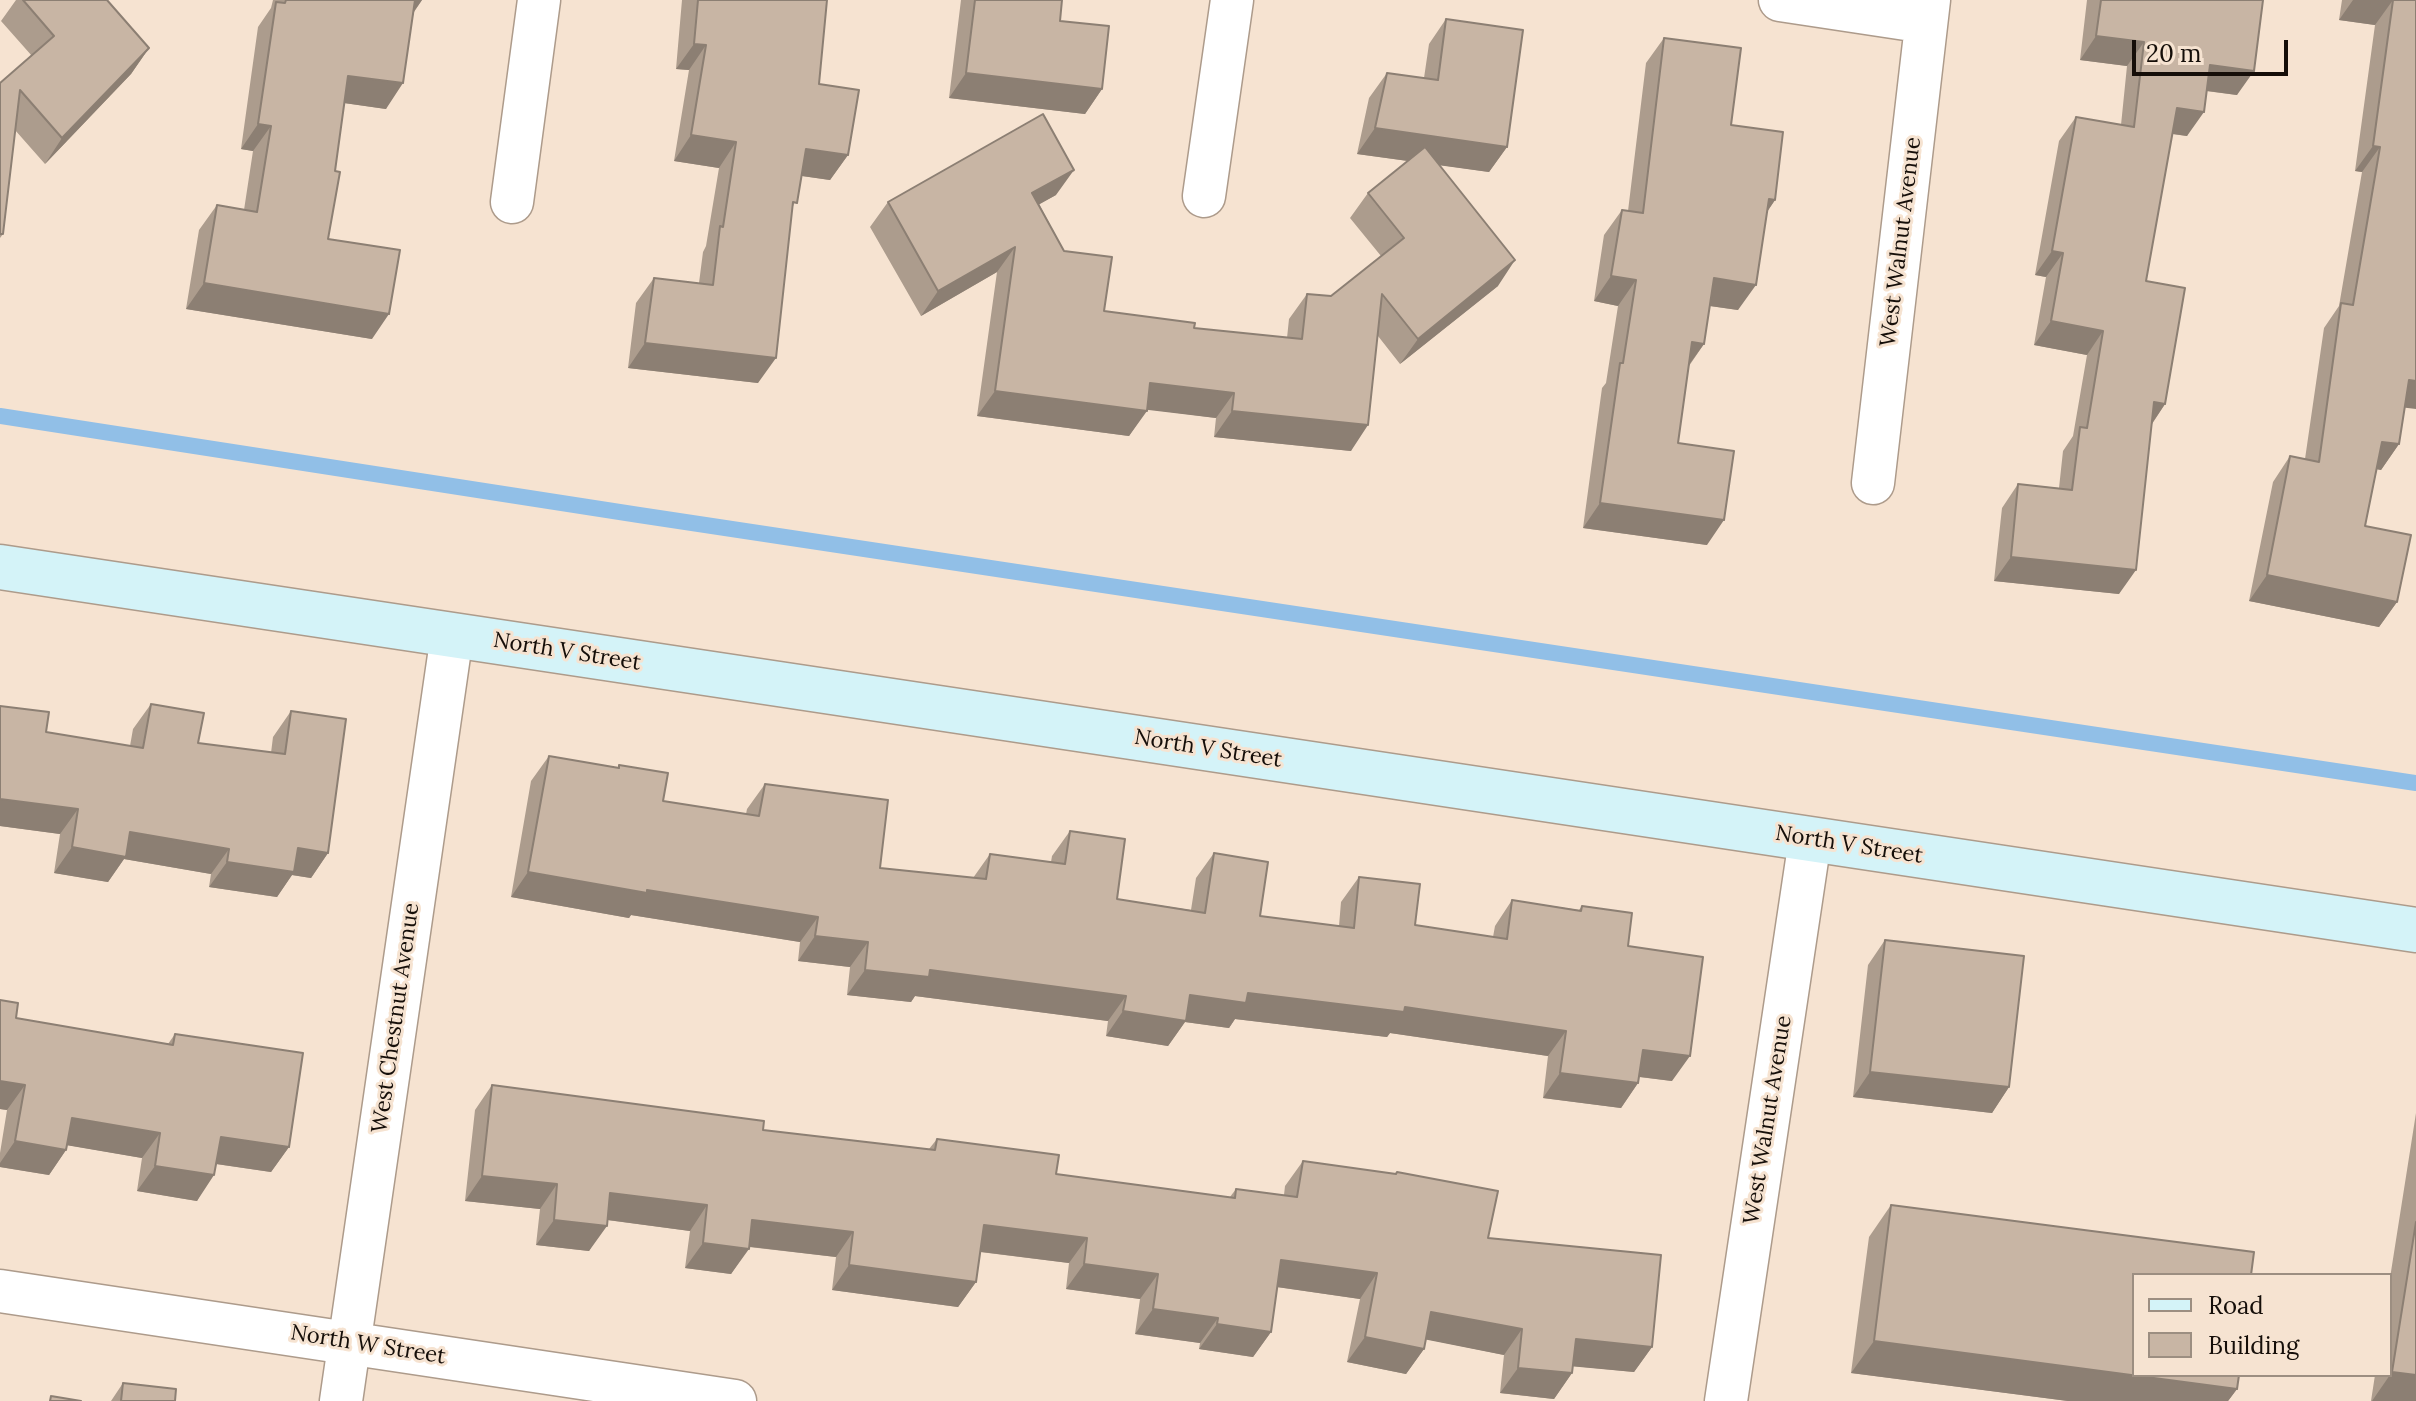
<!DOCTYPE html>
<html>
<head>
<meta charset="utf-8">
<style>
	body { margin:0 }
	#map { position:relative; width:2416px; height:1401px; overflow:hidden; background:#f6e3d1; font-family:Lora,serif }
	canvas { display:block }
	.legend { position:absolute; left:2132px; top:1273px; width:260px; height:104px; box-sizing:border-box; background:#f6e3d1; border:2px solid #9c8e81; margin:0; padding:10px 14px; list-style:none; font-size:24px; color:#150e09 }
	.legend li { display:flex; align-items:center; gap:16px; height:40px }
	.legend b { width:40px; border:2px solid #9c8e81 }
	.scale { position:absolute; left:2132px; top:40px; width:156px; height:36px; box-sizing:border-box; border:4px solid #150e09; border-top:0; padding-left:10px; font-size:24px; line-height:28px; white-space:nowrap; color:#150e09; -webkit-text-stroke:6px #f6e3d1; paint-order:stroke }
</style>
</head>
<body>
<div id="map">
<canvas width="2416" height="1401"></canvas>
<ul class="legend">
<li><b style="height:10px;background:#d4f3f8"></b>Road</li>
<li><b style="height:22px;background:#c8b5a4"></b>Building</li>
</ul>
<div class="scale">20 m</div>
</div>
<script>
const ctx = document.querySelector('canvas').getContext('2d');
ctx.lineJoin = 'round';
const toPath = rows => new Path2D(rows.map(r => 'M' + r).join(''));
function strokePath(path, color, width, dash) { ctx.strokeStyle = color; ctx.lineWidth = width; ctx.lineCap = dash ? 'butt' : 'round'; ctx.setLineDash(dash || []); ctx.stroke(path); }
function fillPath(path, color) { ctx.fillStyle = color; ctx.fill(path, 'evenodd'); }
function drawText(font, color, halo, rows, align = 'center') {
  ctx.font = font + ' Lora,serif'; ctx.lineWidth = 6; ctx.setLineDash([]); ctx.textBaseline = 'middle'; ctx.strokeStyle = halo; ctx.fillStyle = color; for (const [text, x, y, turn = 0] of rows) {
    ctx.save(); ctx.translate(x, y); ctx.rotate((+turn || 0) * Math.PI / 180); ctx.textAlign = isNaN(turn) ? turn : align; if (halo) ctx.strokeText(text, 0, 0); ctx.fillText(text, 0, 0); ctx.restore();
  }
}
strokePath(toPath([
	[0,416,639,515,2416,783]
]), '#91bfe7', 16);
const street = toPath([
	[1780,0,1926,22],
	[1204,196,1232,0],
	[512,202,539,0],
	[1873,483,1929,0],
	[0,1291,735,1401],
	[341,1401,452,635],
	[1726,1401,1810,840]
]);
const secondary = toPath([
	[0,567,2416,930]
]);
strokePath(street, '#ad9b8b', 45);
strokePath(secondary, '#ad9b8b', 47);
strokePath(street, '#fff', 42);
strokePath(secondary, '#d4f3f8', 44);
fillPath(toPath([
	[16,0,107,0,149,48,131,74,45,164,15,130,3,234,0,238,0,83,32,56,1,21],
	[273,0,422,0,414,12,386,109,344,103,335,171,328,239,372,339,186,309,199,230,217,205,244,210,253,151,241,149,258,27,271,8],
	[682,0,827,0,819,84,848,155,830,180,802,176,792,210,758,383,628,368,636,303,654,278,699,283,703,252,706,246,719,168,674,161,689,70,676,69],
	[961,0,1062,0,1060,21,1102,89,1085,114,949,98],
	[2087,0,2263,0,2237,95,2206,91,2187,136,2172,134,2146,281,2165,404,2152,424,2119,594,1994,581,2002,508,2018,484,2059,488,2063,451,2073,436,2087,355,2034,345,2046,277,2035,275,2059,141,2076,117,2121,125,2127,66,2080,60],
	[2342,0,2416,0,2405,407,2399,444,2381,470,2377,469,2365,526,2397,602,2379,627,2249,601,2273,482,2290,456,2305,459,2324,328,2339,306,2362,172,2355,171,2375,25,2339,20],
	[1446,19,1507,147,1489,172,1440,165,1498,286,1400,364,1378,336,1351,451,1214,437,1216,418,1147,409,1129,436,977,416,997,272,921,316,870,227,888,202,1056,195,1039,204,1064,251,1104,311,1194,328,1287,338,1289,319,1307,294,1331,296,1381,256,1350,218,1368,193,1408,161,1357,154,1369,98,1387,73,1424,78,1429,44],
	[1664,38,1731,125,1775,200,1767,212,1738,310,1710,306,1704,344,1689,366,1678,443,1707,545,1583,528,1602,388,1606,383,1618,306,1594,301,1604,235,1622,210,1628,211,1646,63],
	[151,704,198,743,271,753,273,737,291,711,328,853,311,878,292,875,277,897,209,887,211,874,124,859,108,882,54,873,60,834,0,826,0,706,46,732,130,746,133,729],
	[549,756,617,768,619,765,663,801,746,814,747,809,765,784,880,868,973,878,990,854,1051,862,1052,856,1070,831,1117,899,1191,910,1196,878,1214,853,1260,916,1339,926,1341,902,1359,877,1415,925,1493,937,1495,926,1512,900,1579,910,1582,906,1628,946,1672,1081,1639,1077,1638,1083,1621,1108,1543,1098,1548,1056,1390,1033,1387,1037,1235,1019,1229,1028,1185,1022,1168,1046,1106,1036,1108,1021,915,996,911,1002,847,995,850,967,798,961,800,942,631,915,629,918,511,897,531,781],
	[1885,940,2009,1087,1992,1113,1853,1097,1868,965],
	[0,1000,16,1018,168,1044,175,1034,289,1147,271,1172,216,1164,197,1201,137,1191,142,1158,67,1145,66,1150,49,1175,0,1167,0,1153,7,1110,0,1109],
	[492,1085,763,1130,929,1149,937,1139,1056,1174,1230,1197,1236,1189,1284,1195,1285,1186,1303,1161,1395,1174,1397,1172,1488,1238,1652,1347,1634,1372,1573,1366,1572,1373,1554,1399,1500,1393,1504,1355,1426,1339,1424,1349,1406,1374,1347,1362,1360,1299,1277,1287,1271,1332,1253,1357,1199,1349,1200,1343,1135,1334,1140,1299,1066,1289,1069,1263,980,1252,976,1282,958,1307,832,1290,836,1257,749,1247,731,1274,685,1268,690,1231,607,1220,589,1251,536,1245,540,1209,465,1201,475,1110],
	[2416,1113,2416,1401,2371,1401,2375,1375,2390,1375,2390,1278],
	[1891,1205,2237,1389,2228,1401,2068,1401,1851,1373,1869,1237],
	[123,1383,175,1401,111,1401]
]), '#ac9c8d');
fillPath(toPath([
	[411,0,422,0,408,20],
	[2353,0,2393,0,2375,25,2339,20],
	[2096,36,2144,42,2127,66,2080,60],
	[694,44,706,45,689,70,676,69],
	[149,48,131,74,45,164,62,138],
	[2210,65,2254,71,2237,95,2193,89],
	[966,73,1102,89,1085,114,949,98],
	[348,76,403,83,386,109,330,101],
	[2177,108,2204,112,2187,136,2160,132],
	[258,124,271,126,253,151,241,149],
	[1375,128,1507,147,1489,172,1357,154],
	[691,135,736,142,719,168,674,161],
	[2373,146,2380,147,2362,172,2355,171],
	[806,149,848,155,830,180,788,174],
	[1074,170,1056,195,1015,218,1032,193],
	[1769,199,1775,200,1758,225],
	[1015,247,997,272,921,316,938,291],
	[2052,251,2063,253,2046,277,2035,275],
	[1515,260,1498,286,1400,364,1418,339],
	[1611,276,1636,280,1618,306,1594,301],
	[1714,278,1756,285,1738,310,1696,304],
	[204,283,389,314,372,339,186,309],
	[2051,321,2103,331,2087,355,2034,345],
	[1692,342,1704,344,1686,369],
	[645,343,776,358,758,383,628,368],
	[2409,380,2416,381,2416,409,2391,406],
	[1150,383,1234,393,1216,418,1132,408],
	[995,391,1147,411,1129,436,977,416],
	[2154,402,2165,404,2149,428],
	[1232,411,1368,425,1351,451,1214,437],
	[2382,442,2399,444,2381,470,2365,467],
	[1600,503,1724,520,1707,545,1583,528],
	[2011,557,2136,570,2119,594,1994,581],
	[2267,575,2397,602,2379,627,2249,601],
	[0,799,78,809,60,834,0,826],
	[130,832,229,849,211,874,124,859,108,882,54,873,72,847],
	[298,848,328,853,311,878,292,875,277,897,209,887,227,862],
	[528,872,647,890,818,917,800,942,631,915,629,918,511,897],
	[815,936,868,942,850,967,798,961],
	[865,970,930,970,1126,996,1108,1021,915,996,911,1002,847,995],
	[1248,993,1405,1007,1566,1031,1548,1056,1390,1033,1387,1037,1235,1019,1229,1028,1185,1022,1168,1046,1106,1036,1123,1011,1190,995],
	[1643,1050,1690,1056,1672,1081,1625,1075],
	[1870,1072,2009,1087,1992,1113,1853,1097],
	[1560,1073,1638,1083,1621,1108,1543,1098],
	[0,1081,25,1085,7,1110,0,1109],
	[72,1118,160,1133,142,1158,54,1143],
	[221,1137,289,1147,271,1172,203,1162],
	[15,1141,66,1150,49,1175,0,1167,0,1163],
	[155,1166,214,1175,197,1201,137,1191],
	[482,1176,557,1184,540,1209,465,1201],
	[610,1193,707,1205,690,1231,593,1218],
	[554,1220,607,1226,589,1251,536,1245],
	[752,1220,853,1232,836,1257,735,1245],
	[984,1225,1087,1238,1069,1263,966,1250],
	[703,1243,749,1249,731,1274,685,1268],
	[1281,1260,1377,1273,1360,1299,1263,1285],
	[1084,1264,1158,1274,1140,1299,1066,1289],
	[849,1265,976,1282,958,1307,832,1290],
	[1153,1309,1218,1318,1200,1343,1135,1334],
	[1431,1312,1522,1329,1504,1355,1413,1337],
	[1217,1324,1271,1332,1253,1357,1199,1349],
	[1365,1337,1424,1349,1406,1374,1347,1362],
	[1576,1339,1652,1347,1634,1372,1558,1365],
	[1874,1341,2237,1389,2228,1401,2068,1401,1851,1373],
	[1518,1368,1572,1373,1554,1399,1500,1393],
	[2392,1372,2416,1375,2416,1401,2372,1401]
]), '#8c7f73');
const building = toPath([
	[23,0,107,0,149,48,62,138,20,90,3,234,0,234,0,83,54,36,23,0],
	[286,0,415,0,403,83,348,76,335,171,340,172,328,239,400,250,389,314,204,283,217,205,257,212,271,126,258,124,276,2,285,3,286,0],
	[698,0,827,0,819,84,859,90,848,155,806,149,797,203,793,202,776,358,645,343,654,278,713,285,720,226,723,227,736,142,691,135,706,45,694,44,698,0],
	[975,0,1062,0,1060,21,1109,26,1102,89,966,73,975,0],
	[2101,0,2263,0,2254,71,2210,65,2204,112,2177,108,2146,281,2185,288,2165,404,2154,402,2136,570,2011,557,2018,484,2072,490,2080,427,2087,428,2103,331,2051,321,2063,253,2052,251,2076,117,2134,127,2144,42,2096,36,2101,0],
	[2393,0,2416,0,2416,381,2409,380,2399,444,2382,442,2365,526,2411,535,2397,602,2267,575,2290,456,2319,462,2341,303,2353,305,2380,147,2373,146,2393,0],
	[1446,19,1523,30,1507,147,1375,128,1387,73,1438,80,1446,19],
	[1664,38,1741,48,1731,125,1783,132,1775,200,1769,199,1756,285,1714,278,1704,344,1692,342,1678,443,1734,451,1724,520,1600,503,1620,363,1623,363,1636,280,1611,276,1622,210,1643,213,1664,38],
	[1043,114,1074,170,1032,193,1064,251,1112,257,1104,311,1195,323,1194,328,1302,339,1307,294,1331,296,1404,238,1368,193,1425,147,1515,260,1418,339,1382,294,1368,425,1232,411,1234,393,1150,383,1147,411,995,391,1015,247,938,291,888,202,1043,114],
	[151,704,204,713,198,743,285,754,291,711,346,719,328,853,298,848,294,872,227,862,229,849,130,832,126,857,72,847,78,809,0,799,0,706,49,712,46,732,143,748,151,704],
	[549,756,619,768,619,765,668,773,663,801,759,816,765,784,888,800,880,868,986,879,990,854,1065,864,1070,831,1125,839,1117,899,1205,913,1214,853,1268,862,1260,916,1354,928,1359,877,1420,884,1415,925,1507,939,1512,900,1581,911,1582,906,1632,913,1628,946,1703,957,1690,1056,1643,1050,1638,1083,1560,1073,1566,1031,1405,1007,1404,1012,1248,993,1246,1003,1190,995,1186,1021,1123,1011,1126,996,930,970,929,977,865,970,868,942,815,936,818,917,647,890,647,893,528,872,549,756],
	[1885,940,2024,956,2009,1087,1870,1072,1885,940],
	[0,1000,18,1003,16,1018,173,1045,175,1034,303,1053,289,1147,221,1137,214,1175,155,1166,160,1133,72,1118,66,1150,15,1141,25,1085,0,1081,0,1000],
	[492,1085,764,1121,763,1130,935,1150,937,1139,1059,1155,1056,1174,1235,1198,1236,1189,1297,1197,1303,1161,1396,1174,1397,1172,1498,1191,1488,1238,1661,1255,1652,1347,1576,1339,1572,1373,1518,1368,1522,1329,1431,1312,1424,1349,1365,1337,1377,1273,1281,1260,1271,1332,1217,1324,1218,1318,1153,1309,1158,1274,1084,1264,1087,1238,984,1225,976,1282,849,1265,853,1232,752,1220,749,1249,703,1243,707,1205,610,1193,607,1226,554,1220,557,1184,482,1176,492,1085],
	[1891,1205,2254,1252,2251,1275,2134,1275,2134,1375,2239,1375,2237,1389,1874,1341,1891,1205],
	[2416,1222,2416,1375,2392,1372,2416,1222],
	[123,1383,176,1389,175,1401,121,1401,123,1383],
	[51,1396,81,1401,50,1401,51,1396]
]);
fillPath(building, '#c8b5a4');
strokePath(building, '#8c7f73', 2);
drawText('22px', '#150e09', '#f6e3d1', [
	["West Walnut Avenue",1901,242,-83],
	["North V Street",567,652,9],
	["North V Street",1208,749,9],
	["North V Street",1849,845,9],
	["West Chestnut Avenue",396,1018,-82],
	["West Walnut Avenue",1768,1120,-81],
	["North W Street",368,1345,9]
]);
</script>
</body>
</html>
